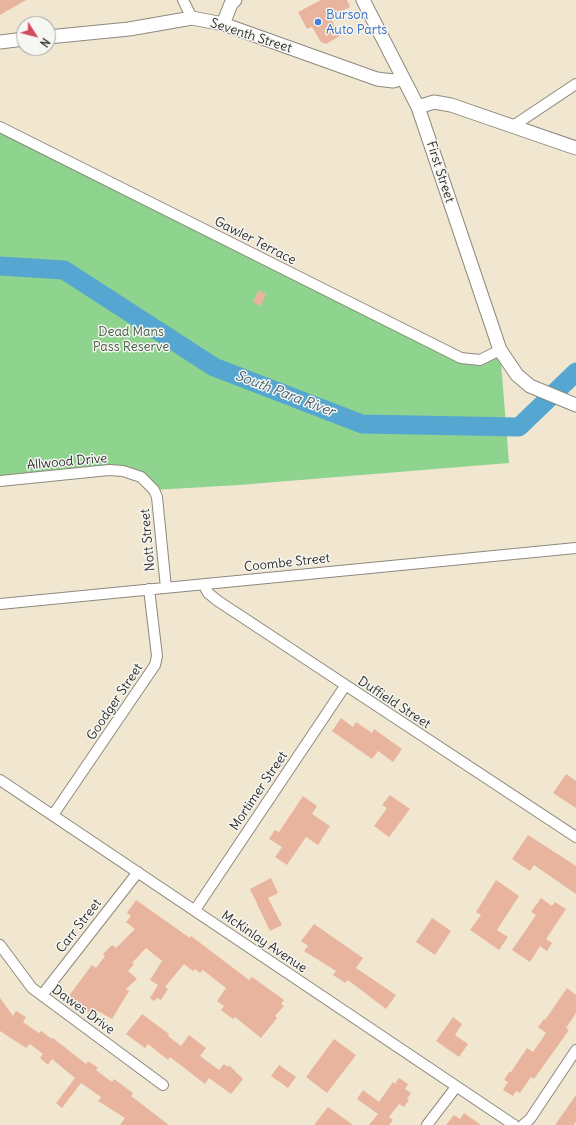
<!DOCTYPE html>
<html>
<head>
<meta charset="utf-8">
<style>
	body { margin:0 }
	#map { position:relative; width:576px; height:1125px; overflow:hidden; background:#f1e7d1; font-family:Delius,sans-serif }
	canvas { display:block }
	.north { position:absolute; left:16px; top:16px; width:40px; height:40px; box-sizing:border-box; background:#f6f6f2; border:1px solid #a5a5a2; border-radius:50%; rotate:126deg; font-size:11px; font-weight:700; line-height:16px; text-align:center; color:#2b2b2b }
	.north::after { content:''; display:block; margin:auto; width:14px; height:18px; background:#d1495b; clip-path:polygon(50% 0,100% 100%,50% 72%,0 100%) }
</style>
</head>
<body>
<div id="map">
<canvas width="576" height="1125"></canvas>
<div class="north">N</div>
</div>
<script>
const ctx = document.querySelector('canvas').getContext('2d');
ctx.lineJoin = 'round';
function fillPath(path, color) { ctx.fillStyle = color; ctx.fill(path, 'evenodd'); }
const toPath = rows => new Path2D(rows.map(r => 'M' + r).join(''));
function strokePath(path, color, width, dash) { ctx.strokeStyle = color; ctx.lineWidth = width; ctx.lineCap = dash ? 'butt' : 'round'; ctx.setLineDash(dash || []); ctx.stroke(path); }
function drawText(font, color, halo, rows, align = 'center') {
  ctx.font = font + ' Delius,sans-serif'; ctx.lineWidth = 3; ctx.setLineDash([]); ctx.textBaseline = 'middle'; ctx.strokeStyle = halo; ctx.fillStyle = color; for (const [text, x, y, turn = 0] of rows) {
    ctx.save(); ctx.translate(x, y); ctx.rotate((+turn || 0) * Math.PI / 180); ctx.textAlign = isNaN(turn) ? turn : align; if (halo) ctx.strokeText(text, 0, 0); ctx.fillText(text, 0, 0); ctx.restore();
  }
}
fillPath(toPath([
	[0,127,461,358,480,360,500,350,509,463,239,485,154,490,131,473,0,481]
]), '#8fd48e');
strokePath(toPath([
	[0,266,64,270,214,367,362,424,519,427,576,372]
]), '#55a6d0', 19);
fillPath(toPath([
	[0,0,26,0,0,15],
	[321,0,347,0,350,7,330,17,340,36,326,44,321,42,312,27,307,29,298,12],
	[259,290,266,294,261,306,253,302],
	[341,718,353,727,356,722,372,733,374,729,402,749,393,762,378,751,372,759,332,731],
	[566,774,576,781,576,808,553,793],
	[390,795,410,809,389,837,374,826,387,808,382,805],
	[303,796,317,806,312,814,330,826,318,845,306,837,287,865,275,857,282,847,269,839,275,830,279,832],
	[528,835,576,866,576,894,534,865,530,871,512,859],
	[271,878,278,893,268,898,282,925,270,931,250,889],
	[496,880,519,896,497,930,508,937,499,950,470,930,481,915,476,912],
	[541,898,552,906,555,902,566,909,546,939,552,943,547,951,540,946,530,962,512,950,536,915,531,912],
	[136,900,190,938,191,936,249,980,252,977,284,1000,281,1004,284,1006,275,1016,277,1018,261,1038,235,1017,233,1019,221,1010,224,1006,217,1001,226,988,203,970,200,973,195,969,193,971,184,964,165,987,168,989,161,1000,157,998,154,1001,150,998,158,985,150,980,162,961,146,948,132,963,134,964,128,971,137,979,126,989,129,991,112,1019,98,1011,94,1016,68,997,92,965,96,968,105,956,103,954,112,945,116,948,135,929,126,922,131,916,127,913],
	[432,918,451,931,435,955,416,942],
	[314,924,363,958,356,968,396,995,386,1009,348,980,345,983,333,975,336,971,304,951,308,946,301,941],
	[567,988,576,995,576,1013,566,1028,569,1030,534,1079,531,1077,520,1093,516,1091,513,1096,503,1090,508,1082,504,1080,509,1072,511,1072,527,1048,533,1052,546,1033,538,1027,544,1019,545,1020],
	[0,998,13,1016,16,1011,26,1017,23,1022,39,1033,41,1031,52,1039,53,1038,86,1064,88,1061,98,1068,96,1070,112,1082,114,1079,133,1093,131,1096,169,1125,120,1125,125,1118,98,1101,101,1097,81,1083,62,1108,56,1103,75,1078,52,1059,48,1065,40,1058,43,1054,30,1044,26,1048,0,1031],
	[142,1014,169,1034,168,1036,181,1046,189,1035,206,1048,200,1056,219,1070,224,1064,228,1067,229,1065,243,1079,231,1094,209,1078,205,1084,170,1057,168,1060,148,1044,145,1048,126,1034],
	[453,1017,462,1024,455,1035,468,1044,459,1057,436,1041],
	[334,1039,356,1055,327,1093,306,1077],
	[279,1065,296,1077,288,1088,271,1076],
	[399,1078,408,1084,405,1089,411,1093,407,1099,409,1100,404,1107,399,1104,389,1117,393,1120,389,1125,369,1125,378,1114,357,1099,363,1090,379,1102,393,1082,395,1084],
	[576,1095,576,1121,574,1125,555,1125],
	[328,1107,353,1125,314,1125],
	[464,1113,481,1125,446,1125,454,1115,460,1119]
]), '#e8b49d');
const street = toPath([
	[183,0,192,18],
	[513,126,576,84],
	[0,127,461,358,480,360,500,350],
	[0,481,109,470,123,471,141,477,154,490,157,497,166,588],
	[204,585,208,593,218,601,576,837],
	[0,604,576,548],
	[0,780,514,1125],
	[53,815,155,665,157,656,149,589],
	[195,910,345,686],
	[0,945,32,988,163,1085],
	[42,995,138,872],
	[427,1125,456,1087],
	[523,1125,530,1119,576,1050]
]);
const secondary = toPath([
	[363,0,418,107,500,350,517,375,530,386,576,405],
	[223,24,231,4,235,0],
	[48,37,129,29,192,18,223,24,377,79,393,81,403,78],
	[0,42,24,39],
	[418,107,434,102,451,105,576,148]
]);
strokePath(street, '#8e897e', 12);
strokePath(secondary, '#8e897e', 15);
strokePath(street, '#fff', 10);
strokePath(secondary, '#fff', 13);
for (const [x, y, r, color] of [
	[318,22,4,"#3f7fe0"]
]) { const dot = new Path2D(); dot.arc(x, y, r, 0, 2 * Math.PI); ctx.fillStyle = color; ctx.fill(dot); strokePath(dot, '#f6f6f2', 1.5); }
drawText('13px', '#366cbe', '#f6f6f2', [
	["Burson",326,15],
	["Auto Parts",326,30]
], 'left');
drawText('13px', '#2b2b2b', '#f6f6f2', [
	["Seventh Street",251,36,18],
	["First Street",440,172,72],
	["Gawler Terrace",255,241,27],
	["Allwood Drive",67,462,-5],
	["Nott Street",148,540,-95],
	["Coombe Street",287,563,-6],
	["Goodger Street",115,702,-56],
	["Duffield Street",394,703,33],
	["Mortimer Street",259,791,-56],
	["Carr Street",79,926,-52],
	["McKinlay Avenue",264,942,34],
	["Dawes Drive",83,1010,36]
]);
drawText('13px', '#495e49', '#f6f6f2', [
	["Dead Mans",131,332],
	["Pass Reserve",131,347]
]);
drawText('italic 14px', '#3c5c6d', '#f6f6f2', [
	["South Para River",285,394,21]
]);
</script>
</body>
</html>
